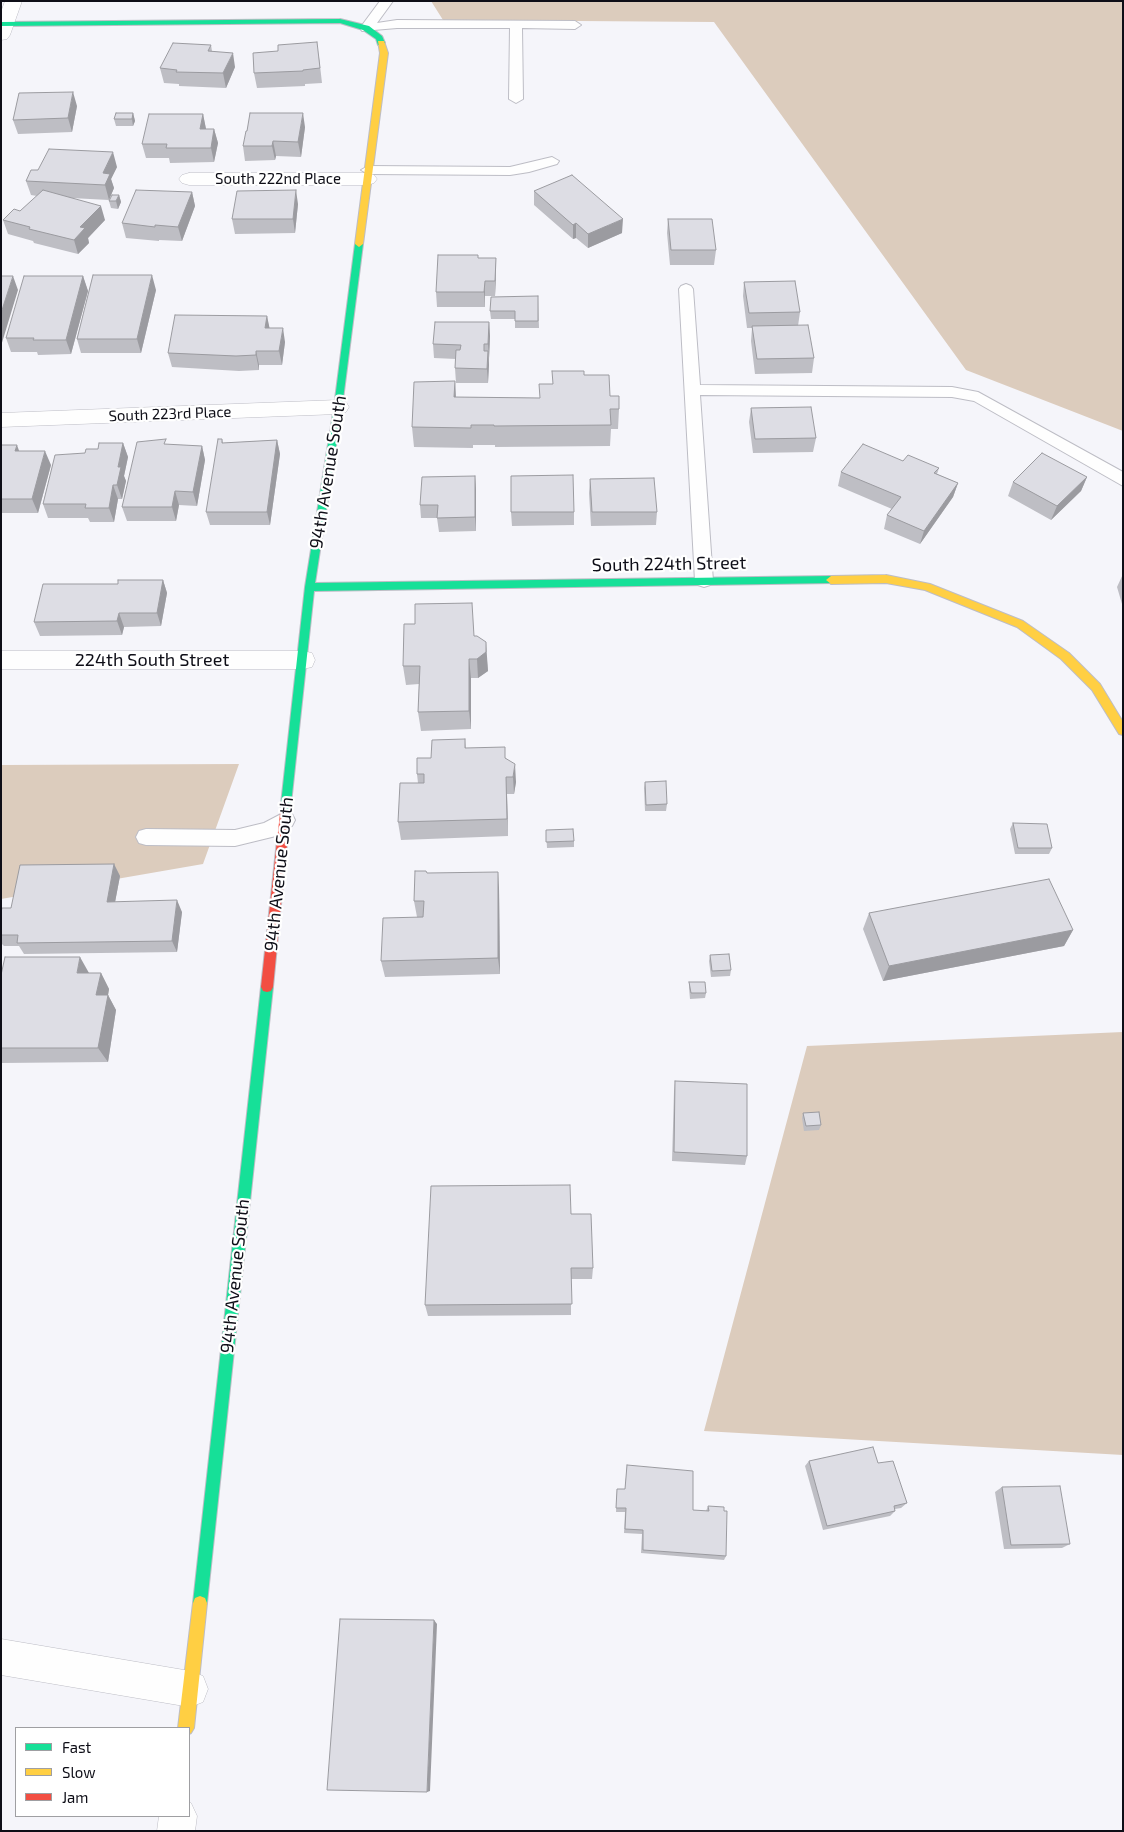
<!DOCTYPE html>
<html>
<head>
<meta charset="utf-8">
<style>
	body { margin:0 }
	#map { position:relative; width:1124px; height:1832px; overflow:hidden; background:#f5f5fa; font-family:"Exo 2",sans-serif }
	canvas { display:block }
	.frame { position:absolute; inset:0; border:2px solid #0e0e17; pointer-events:none }
	.legend { position:absolute; left:15px; top:1727px; width:175px; height:90px; box-sizing:border-box; background:#fff; border:1px solid #9f9fa2; margin:0; padding:6px 9px; list-style:none; font-size:15px; color:#0e0e17 }
	.legend li { display:flex; align-items:center; gap:10px; height:25px }
	.legend b { width:25px; border:1px solid #9f9fa2 }
</style>
</head>
<body>
<div id="map">
<canvas width="1124" height="1832"></canvas>
<div class="frame"></div>
<ul class="legend">
<li><b style="height:6px;background:#16e098"></b>Fast</li>
<li><b style="height:6px;background:#ffcf43"></b>Slow</li>
<li><b style="height:6px;background:#f24e42"></b>Jam</li>
</ul>
</div>
<script>
const ctx = document.querySelector('canvas').getContext('2d');
ctx.lineJoin = 'round';
function fillPath(path, color) { ctx.fillStyle = color; ctx.fill(path, 'evenodd'); }
const toPath = rows => new Path2D(rows.map(r => 'M' + r).join(''));
function strokePath(path, color, width, dash) { ctx.strokeStyle = color; ctx.lineWidth = width; ctx.lineCap = dash ? 'butt' : 'round'; ctx.setLineDash(dash || []); ctx.stroke(path); }
function drawText(font, color, halo, rows, align = 'center') {
  ctx.font = font + ' "Exo 2",sans-serif'; ctx.lineWidth = 4.5; ctx.setLineDash([]); ctx.textBaseline = 'middle'; ctx.strokeStyle = halo; ctx.fillStyle = color; for (const [text, x, y, turn = 0] of rows) {
    ctx.save(); ctx.translate(x, y); ctx.rotate((+turn || 0) * Math.PI / 180); ctx.textAlign = isNaN(turn) ? turn : align; if (halo) ctx.strokeText(text, 0, 0); ctx.fillText(text, 0, 0); ctx.restore();
  }
}
fillPath(toPath([
	[431,1,1123,1,1123,431,966,370,714,22,443,20],
	[239,764,203,864,1,899,1,765],
	[1123,1032,1123,1455,704,1431,807,1046]
]), '#dcccbd');
const lane = toPath([
	[380,1,393,1,377,23,397,20,575,21,581,25,575,29,522,28,523,99,516,103,509,99,510,28,397,28,362,31,360,28,380,1],
	[552,157,559,161,557,164,529,172,510,175,368,174,361,170,368,166,510,167,552,157],
	[686,284,691,286,693,289,700,385,952,387,978,392,1123,472,1123,486,974,401,952,397,700,395,713,581,710,585,704,587,698,585,695,581,679,289,681,286,686,284],
	[285,812,292,814,295,820,292,826,276,836,235,846,146,845,139,843,136,837,139,831,146,829,235,830,264,823,285,812]
]);
const street = toPath([
	[5,1,22,1,10,35,7,39,1,40,1,12,5,1],
	[189,173,367,173,374,175,377,179,374,183,367,185,189,185,182,183,179,179,182,175,189,173],
	[338,400,346,402,349,407,346,412,338,414,1,427,1,413,338,400],
	[1,651,303,651,312,653,315,660,312,667,303,669,1,669,1,651],
	[1,1639,190,1671,203,1676,208,1689,203,1702,190,1707,1,1675,1,1639],
	[189,1802,191,1803,197,1816,195,1831,157,1831,159,1816,189,1816,189,1802]
]);
const fast = toPath([
	[340,19,369,26,382,36,385,43,378,45,376,39,363,30,340,23,1,26,1,22,340,19],
	[359,241,363,244,342,407,315,583,831,576,836,580,834,583,314,591,290,813,289,816,281,816,280,813,305,587,334,407,355,244,359,241],
	[267,982,271,983,273,987,207,1603,205,1608,200,1610,195,1608,193,1603,261,987,263,983,267,982]
]);
const slow = toPath([
	[378,41,384,41,388,53,363,244,359,247,355,244,380,53,378,41],
	[886,575,930,584,1023,621,1069,653,1100,684,1123,722,1123,735,1119,734,1092,690,1061,659,1017,627,925,590,886,583,831,584,826,580,831,576,886,575],
	[200,1596,205,1598,207,1603,194,1728,191,1733,189,1734,189,1728,178,1728,193,1603,195,1598,200,1596]
]);
const jam = toPath([
	[285,809,289,810,290,813,273,987,271,991,267,992,263,991,261,987,280,813,281,810,285,809]
]);
strokePath(lane, '#bdbdc5', 2);
strokePath(street, '#bdbdc5', 1);
strokePath(fast, '#bdbdc5', 2);
strokePath(slow, '#bdbdc5', 2);
strokePath(jam, '#bdbdc5', 2);
fillPath(lane, '#fefefe');
fillPath(street, '#fefefe');
fillPath(fast, '#16e098');
fillPath(slow, '#ffcf43');
fillPath(jam, '#f24e42');
fillPath(toPath([
	[211,45,212,51,235,67,226,88,179,86,179,84,164,83,160,68],
	[319,57,322,83,305,84,305,86,257,88,254,73],
	[77,106,72,132,18,134,13,120],
	[133,113,135,121,133,126,116,126,114,119],
	[203,114,206,129,214,129,218,143,214,162,170,163,169,158,146,158,142,144],
	[305,127,301,157,276,156,275,160,245,161,243,146],
	[117,167,111,179,114,188,109,200,71,198,105,220,88,238,89,243,78,254,34,243,33,241,8,234,3,220,20,211,37,196,31,195,26,181,38,170],
	[534,191,622,233,588,248,576,238,573,239,534,205],
	[192,192,195,206,182,241,159,240,159,241,126,238,122,223],
	[119,195,121,202,118,209,111,208,109,201],
	[298,204,295,233,235,234,232,219],
	[668,219,716,250,714,265,670,265,667,233],
	[478,258,496,258,496,273,495,296,485,296,485,307,437,307,436,292],
	[83,276,88,291,71,354,38,355,37,352,11,352,6,338],
	[744,282,800,312,798,326,814,358,812,373,755,374,751,341,752,328,747,328,743,296],
	[156,290,141,353,81,353,77,339],
	[538,296,539,328,515,328,515,319,491,319,490,311],
	[267,316,269,328,285,342,282,365,259,365,259,370,239,371,172,367,168,353],
	[489,322,490,336,488,383,456,383,455,368,456,359,434,358,433,344],
	[584,375,610,396,619,409,618,429,611,429,610,446,495,447,495,445,473,445,473,448,414,447,412,427,455,381,456,397,540,398,552,384],
	[751,408,816,438,813,452,753,453,749,422],
	[222,439,223,443,277,440,280,454,270,525,210,525,206,512],
	[123,443,128,457,124,476,126,481,122,499,118,499,114,522,90,522,88,518,48,518,43,504,85,453,98,449],
	[1,445,19,451,51,465,38,513,1,513],
	[167,445,202,446,205,460,197,506,179,505,176,521,127,521,122,507],
	[903,461,939,468,937,474,958,483,953,497,920,544,884,529,887,515,892,509,838,486,841,472],
	[475,476,476,490,476,531,439,532,437,518,421,518,420,505],
	[1087,477,1081,491,1051,520,1008,496,1013,482],
	[590,479,657,512,656,525,591,526,589,493],
	[511,512,574,512,574,525,512,526],
	[1123,574,1123,604,1122,604,1117,587],
	[163,580,167,593,161,626,124,627,122,635,40,636,34,622,118,584],
	[474,636,487,661,488,671,478,678,471,678,471,729,421,731,418,712,419,684,406,685,403,666],
	[465,739,466,748,506,758,516,782,514,794,507,794,508,836,401,840,398,822,418,783,417,774,431,758],
	[645,782,667,804,666,811,645,811,644,788],
	[1013,823,1052,848,1049,854,1015,854,1010,829],
	[546,830,574,841,574,847,547,848],
	[114,864,120,876,115,902,182,912,177,952,24,954,19,946,4,946,1,943,1,912],
	[427,873,499,888,500,974,385,977,381,961,417,917,414,901],
	[869,913,1073,930,1064,946,883,981,863,929],
	[710,955,731,970,730,976,711,977,709,961],
	[89,973,101,973,109,989,108,995,116,1010,108,1062,1,1063,1,975],
	[689,982,706,993,705,998,690,999,689,988],
	[675,1081,747,1156,745,1165,672,1161,674,1091],
	[803,1113,821,1125,819,1130,804,1131,802,1118],
	[571,1214,593,1268,592,1279,571,1279,571,1315,428,1316,425,1305],
	[809,1461,878,1463,907,1503,901,1508,895,1509,895,1511,890,1516,823,1530,805,1466],
	[627,1465,693,1510,706,1511,708,1506,726,1556,724,1560,641,1553,642,1534,624,1533,625,1512,616,1512,617,1489,625,1489],
	[1002,1487,1070,1544,1062,1548,1004,1549,995,1492]
]), '#bebec4');
fillPath(toPath([
	[233,53,235,67,226,88,223,73],
	[73,92,77,106,72,132,68,118],
	[133,113,135,121,133,126,132,119],
	[303,113,305,127,301,157,298,142],
	[203,114,206,129,200,129],
	[214,129,218,143,214,162,211,148],
	[273,141,276,156,275,160,272,146],
	[113,152,117,167,111,179,114,188,109,200,105,185,103,173],
	[296,190,298,204,295,233,293,219],
	[192,192,195,206,182,241,178,227],
	[119,195,121,202,118,209,116,201],
	[101,206,105,220,88,238,89,243,78,254,74,240,80,227],
	[623,219,622,233,588,248,588,234],
	[576,223,576,238,573,239,573,225],
	[496,258,496,273,495,296,495,281],
	[152,275,156,290,141,353,137,339],
	[13,276,18,290,1,346,1,313],
	[83,276,88,291,71,354,66,340],
	[485,281,485,307,484,292],
	[267,316,270,330,265,328],
	[489,322,490,336,489,358,488,344],
	[283,328,285,342,282,365,279,351],
	[256,351,259,365,259,370,256,355],
	[488,351,489,365,488,383,487,369],
	[455,381,456,402,454,397],
	[277,440,280,454,270,525,267,512],
	[123,443,128,457,124,476,126,481,122,499,117,485,118,467],
	[17,445,22,459,15,451],
	[202,446,205,460,197,506,193,492],
	[45,451,51,465,38,513,32,499],
	[475,476,476,490,476,531,475,517],
	[1087,477,1081,491,1051,520,1057,506],
	[958,483,953,497,920,544,924,531],
	[113,485,118,499,114,522,109,508],
	[175,491,179,505,176,521,172,507],
	[163,580,167,593,161,626,157,613],
	[119,613,124,627,122,635,117,621],
	[486,642,488,671,478,678,477,659],
	[469,659,471,678,471,729,469,711],
	[515,764,516,782,514,794,513,777],
	[506,777,507,794,508,836,507,819],
	[114,864,120,876,113,913,107,902],
	[498,872,499,888,500,974,498,958],
	[177,900,182,912,177,952,172,941],
	[1073,930,1064,946,883,981,889,966],
	[80,957,89,973,86,989,77,973],
	[101,973,109,989,108,995,116,1010,108,1062,98,1048,96,995],
	[434,1620,437,1624,430,1791,427,1792]
]), '#9b9ba0');
const building = toPath([
	[317,42,320,68,303,70,303,71,254,73,253,53,278,51,278,45,317,42],
	[173,43,211,45,208,51,233,53,223,73,176,72,177,70,160,68,173,43],
	[73,92,68,118,13,120,19,93,73,92],
	[116,113,133,113,132,119,114,119,116,113],
	[250,113,303,113,298,142,273,141,272,146,243,146,246,131,247,131,250,113],
	[149,114,203,114,200,129,214,129,211,148,166,148,167,144,142,144,149,114],
	[49,149,113,152,103,173,110,174,105,185,26,181,31,170,38,170,49,149],
	[572,175,623,219,588,234,576,223,573,225,534,191,572,175],
	[43,190,101,206,80,227,85,228,74,240,29,229,30,227,3,220,14,209,20,211,43,190],
	[136,190,192,192,178,227,155,225,155,227,122,223,136,190],
	[296,190,293,219,232,219,237,191,296,190],
	[112,195,119,195,116,201,109,201,112,195],
	[668,219,712,219,716,250,671,250,668,219],
	[438,255,478,255,478,258,496,258,495,281,485,281,484,292,436,292,438,255],
	[93,275,152,275,137,339,77,339,93,275],
	[1,276,13,276,1,313,1,276],
	[24,276,83,276,66,340,33,340,34,338,6,338,24,276],
	[795,281,800,312,749,313,744,282,795,281],
	[538,296,538,321,515,321,515,311,490,311,491,297,538,296],
	[175,315,267,316,265,328,283,328,279,351,256,351,256,355,236,356,168,353,175,315],
	[435,322,489,322,488,344,484,344,484,351,488,351,487,369,455,368,456,350,460,350,461,345,433,344,435,322],
	[808,325,814,358,757,359,752,326,808,325],
	[552,371,584,371,584,375,609,375,610,396,619,396,619,409,610,409,611,425,494,426,494,425,471,425,471,428,412,427,414,382,455,381,454,397,540,398,539,384,553,384,552,371],
	[811,407,816,438,755,439,751,408,811,407],
	[166,439,164,444,202,446,193,492,175,491,172,507,122,507,137,442,166,439],
	[218,439,222,439,222,443,277,440,267,512,206,512,218,439],
	[99,443,123,443,118,467,121,467,117,485,113,485,109,508,85,508,86,504,43,504,55,455,85,453,86,449,98,449,99,443],
	[863,444,903,461,908,455,939,468,934,473,958,483,924,531,887,515,901,497,841,472,863,444],
	[1,445,17,445,15,451,45,451,32,499,1,499,1,445],
	[1042,453,1087,477,1057,506,1013,482,1042,453],
	[573,475,574,512,511,512,511,476,573,475],
	[475,476,475,517,437,518,438,505,420,505,422,477,475,476],
	[654,478,657,512,592,512,590,479,654,478],
	[118,580,163,580,157,613,119,613,117,621,34,622,43,584,118,584,118,580],
	[472,603,474,636,477,636,486,642,486,652,477,659,469,659,469,711,418,712,420,666,403,666,404,624,415,624,415,604,472,603],
	[465,739,465,748,505,747,505,758,515,764,513,777,506,777,507,819,398,822,400,783,424,783,424,774,417,774,417,758,431,758,432,740,465,739],
	[666,781,667,804,646,805,645,782,666,781],
	[1013,823,1047,824,1052,848,1018,848,1013,823],
	[573,829,574,841,546,842,546,830,573,829],
	[114,864,107,902,177,900,172,941,17,943,18,935,1,935,1,912,2,908,11,908,20,865,114,864],
	[415,871,426,871,427,873,498,872,498,958,381,961,383,918,423,917,424,901,414,901,415,871],
	[1049,879,1073,930,889,966,869,913,1049,879],
	[729,954,731,970,712,971,710,955,729,954],
	[5,957,80,957,77,973,101,973,96,995,108,995,98,1048,1,1048,1,975,5,957],
	[689,982,705,982,706,993,691,993,689,982],
	[675,1081,747,1084,747,1156,674,1152,675,1081],
	[819,1112,821,1125,806,1126,803,1113,819,1112],
	[570,1185,571,1214,591,1214,593,1268,571,1268,572,1304,425,1305,431,1186,570,1185],
	[873,1447,878,1463,893,1461,907,1503,894,1506,895,1511,827,1526,809,1461,873,1447],
	[627,1465,693,1471,693,1510,709,1511,708,1506,724,1507,724,1511,727,1511,726,1556,643,1550,643,1530,625,1529,626,1508,616,1508,617,1489,625,1489,627,1465],
	[1060,1486,1070,1544,1011,1545,1002,1487,1060,1486],
	[340,1619,434,1620,427,1792,327,1790,340,1619]
]);
fillPath(building, '#dddde4');
strokePath(building, '#9b9ba0', 1);
drawText('15px', '#0e0e17', '#fff', [
	["South 222nd Place",278,179],
	["South 223rd Place",170,414,-2]
]);
drawText('18px', '#0e0e17', '#fff', [
	["94th Avenue South",328,472,-81],
	["South 224th Street",669,564,-1],
	["224th South Street",152,660],
	["94th Avenue South",279,874,-84],
	["94th Avenue South",235,1276,-84]
]);
</script>
</body>
</html>
